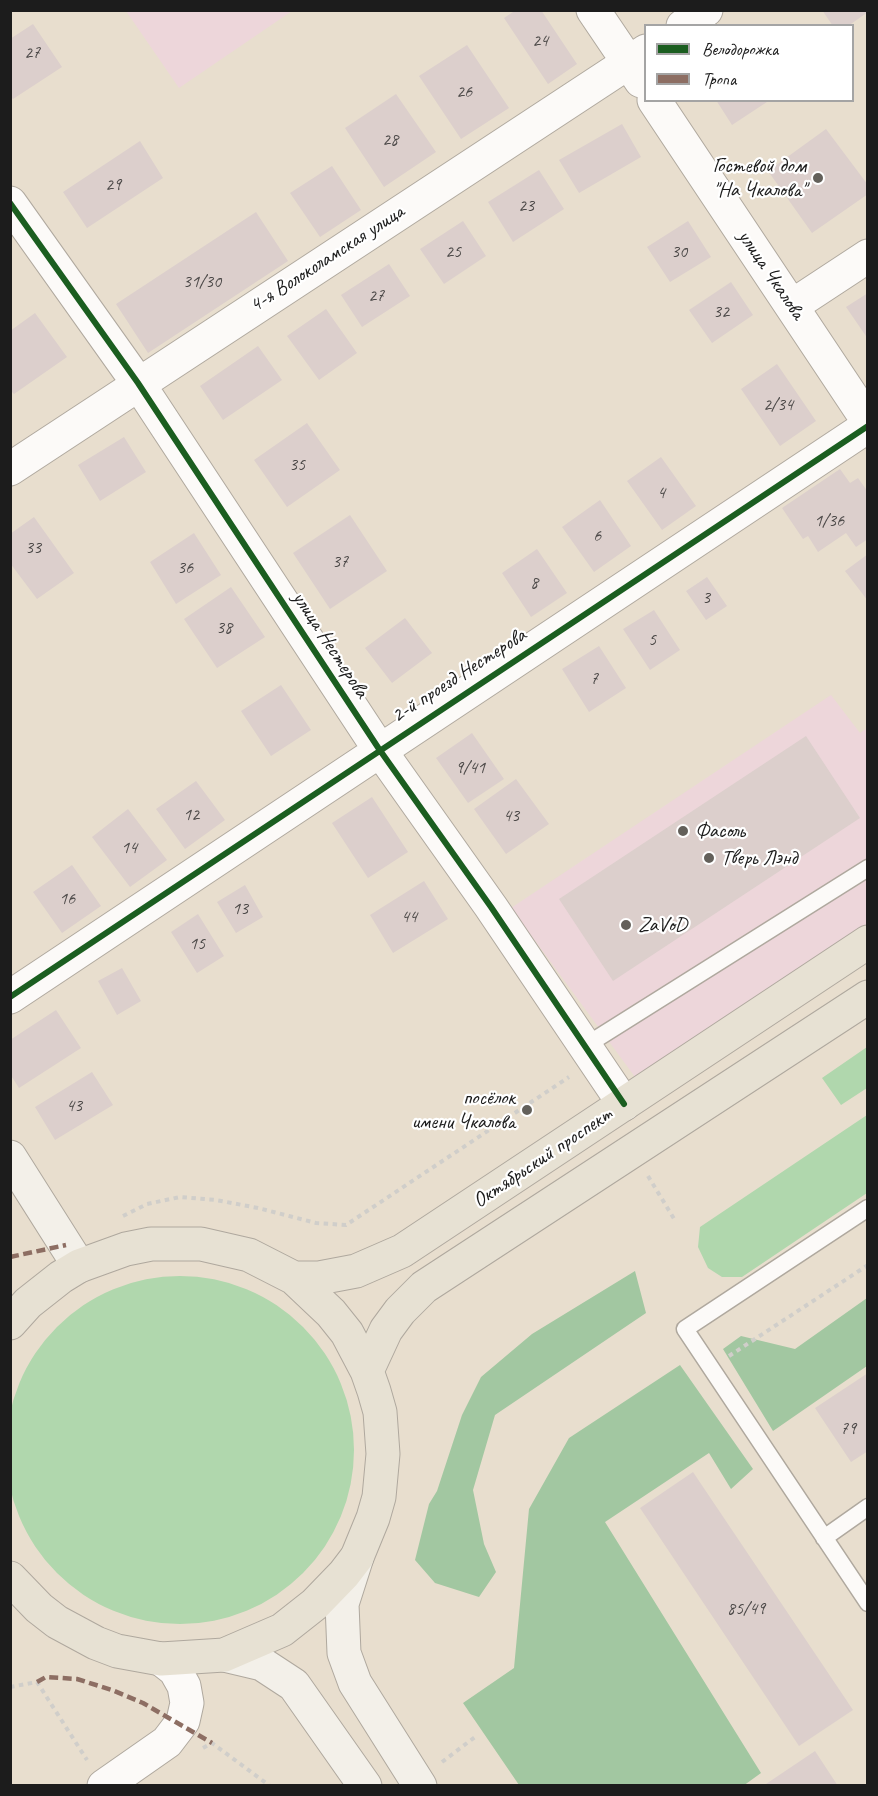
<!DOCTYPE html>
<html>
<head>
<meta charset="utf-8">
<style>
	body { margin:0 }
	#map { position:relative; width:878px; height:1796px; overflow:hidden; background:#e8dece; font-family:Caveat,sans-serif }
	canvas { display:block }
	.frame { position:absolute; inset:0; border:12px solid #1c1c1c; pointer-events:none }
	.legend { position:absolute; left:644px; top:24px; width:210px; height:78px; box-sizing:border-box; background:#fff; border:2px solid #a4a4a4; margin:0; padding:8px 10px; list-style:none; font-size:18px; color:#1c1c1c }
	.legend li { display:flex; align-items:center; gap:12px; height:30px }
	.legend b { width:30px; border:2px solid #a4a4a4 }
</style>
</head>
<body>
<div id="map">
<canvas width="878" height="1796"></canvas>
<div class="frame"></div>
<ul class="legend">
<li><b style="height:8px;background:#1b5e20"></b>Велодорожка</li>
<li><b style="height:8px;background:#8d6e63"></b>Тропа</li>
</ul>
</div>
<script>
const ctx = document.querySelector('canvas').getContext('2d');
ctx.lineJoin = 'round';
function fillPath(path, color) { ctx.fillStyle = color; ctx.fill(path, 'evenodd'); }
const toPath = rows => new Path2D(rows.map(r => 'M' + r).join(''));
function strokePath(path, color, width, dash) { ctx.strokeStyle = color; ctx.lineWidth = width; ctx.lineCap = dash ? 'butt' : 'round'; ctx.setLineDash(dash || []); ctx.stroke(path); }
function drawText(font, color, halo, rows, align = 'center') {
  ctx.font = font + ' Caveat,sans-serif'; ctx.lineWidth = 4.5; ctx.setLineDash([]); ctx.textBaseline = 'middle'; ctx.strokeStyle = halo; ctx.fillStyle = color; for (const [text, x, y, turn = 0] of rows) {
    ctx.save(); ctx.translate(x, y); ctx.rotate((+turn || 0) * Math.PI / 180); ctx.textAlign = isNaN(turn) ? turn : align; if (halo) ctx.strokeText(text, 0, 0); ctx.fillText(text, 0, 0); ctx.restore();
  }
}
fillPath(toPath([
	[126,11,292,11,179,88],
	[831,695,860,733,867,728,867,924,635,1077,511,908]
]), '#edd6da');
fillPath(toPath([
	[867,1047,867,1088,841,1105,822,1078],
	[867,1115,867,1193,742,1277,722,1277,708,1268,698,1247,700,1227],
	'6 1450a174 174 0 1 1 348 0a174 174 0 1 1-348 0Z'
]), '#b0d7ad');
fillPath(toPath([
	[635,1271,646,1313,495,1415,473,1490,484,1544,496,1572,479,1597,435,1583,415,1560,429,1504,437,1491,462,1415,481,1377,532,1334],
	[867,1298,867,1366,773,1431,723,1349,741,1336,795,1349],
	[680,1365,753,1469,731,1489,709,1453,605,1522,761,1773,743,1786,519,1785,463,1703,514,1668,529,1509,569,1438]
]), '#a2c7a1');
fillPath(toPath([
	[516,10,541,10,577,64,548,84,504,18],
	[822,10,868,10,868,12,848,26,833,26],
	[33,24,62,67,13,99,10,96,10,39],
	[467,45,509,108,461,139,419,76],
	[396,94,436,152,384,187,345,128],
	[716,100,770,100,732,125],
	[622,124,641,157,579,193,559,160],
	[826,129,868,185,868,194,812,233,768,171],
	[140,141,163,178,87,228,63,192],
	[332,166,361,210,320,237,290,193],
	[539,170,564,209,513,242,488,202],
	[256,212,288,261,148,353,116,304],
	[463,221,486,256,444,284,420,249],
	[688,221,711,257,670,282,647,247],
	[389,264,410,296,362,327,341,295],
	[731,282,753,315,712,343,689,310],
	[868,293,868,339,846,307],
	[326,309,357,353,319,380,287,336],
	[35,313,67,357,14,394,10,390,10,331],
	[258,346,282,380,223,420,200,386],
	[777,364,816,421,780,446,741,389],
	[307,423,340,470,287,507,254,460],
	[124,437,146,472,100,501,78,465],
	[661,457,696,506,662,530,627,481],
	[840,469,850,483,858,478,868,492,868,539,856,547,846,533,818,552,808,536,803,539,782,508],
	[600,500,631,546,594,572,562,527],
	[350,515,387,571,330,609,293,553],
	[34,517,74,573,37,599,10,563,10,534],
	[194,533,221,575,176,604,150,562],
	[537,549,567,593,531,617,502,573],
	[868,554,868,601,845,571],
	[707,577,727,606,706,620,686,591],
	[231,587,265,637,217,668,184,619],
	[654,610,680,650,650,670,623,629],
	[405,618,432,653,392,683,365,648],
	[599,646,626,688,589,712,562,669],
	[281,685,311,730,271,756,241,711],
	[472,733,504,779,468,803,436,758],
	[806,736,860,818,613,981,559,899],
	[516,779,549,824,506,854,474,809],
	[196,781,225,820,185,849,156,809],
	[372,797,408,852,368,878,332,823],
	[128,809,167,860,130,887,92,837],
	[72,865,101,906,62,933,33,892],
	[424,881,448,919,393,953,370,915],
	[245,885,263,917,236,933,217,902],
	[198,914,224,956,197,973,171,932],
	[122,968,141,1001,117,1015,98,981],
	[56,1010,81,1048,19,1088,10,1074,10,1040],
	[92,1072,113,1105,55,1140,35,1107],
	[868,1373,868,1451,851,1462,815,1408],
	[693,1472,853,1710,799,1746,640,1508],
	[815,1751,838,1786,763,1786]
]), '#dccfcc');
const service = toPath([
	[585,1046,868,868],
	[868,1208,685,1329,868,1603],
	[824,1538,868,1507]
]);
const minor = toPath([
	[593,10,641,81],
	[683,26,706,10],
	[654,100,868,421],
	[10,203,138,383,379,749,491,907,624,1104],
	[792,306,868,256],
	[10,469,646,51],
	[10,997,868,426],
	[104,1786,167,1742,183,1721,187,1703,184,1686,175,1670,161,1659]
]);
const secondary = toPath([
	[10,1157,79,1266],
	[357,1557,342,1604,344,1653,355,1683,420,1786],
	[224,1655,262,1664,294,1685,365,1786]
]);
const primary = toPath([
	[294,1278,319,1278,356,1271,402,1251,868,942],
	[10,1323,28,1303,61,1277,79,1266,126,1249,151,1244,201,1244,249,1255,294,1278,331,1313,347,1333,367,1371,374,1391,380,1412,383,1454,379,1497,373,1518,357,1557,344,1574,315,1604,282,1630,224,1655,161,1659,117,1651,96,1643,57,1622,39,1608,10,1578],
	[367,1371,386,1330,400,1311,424,1287,868,997]
]);
strokePath(service, '#afa89e', 19);
strokePath(minor, '#afa89e', 35);
strokePath(secondary, '#afa89e', 35);
strokePath(primary, '#afa89e', 35);
strokePath(toPath([
	[648,1176,676,1222],
	[123,1216,147,1204,180,1197,216,1200,258,1208,316,1223,346,1225,569,1077],
	[729,1356,868,1265],
	[10,1687,37,1682,87,1760],
	[203,1748,212,1743,270,1786],
	[442,1762,475,1737]
]), '#d0ceca', 4, [4.5, 4.5]);
strokePath(service, '#fcfaf8', 16);
strokePath(minor, '#fcfaf8', 33);
strokePath(secondary, '#f3f0e9', 33);
strokePath(primary, '#e7e1d3', 33);
strokePath(toPath([
	[10,1257,66,1245],
	[37,1682,46,1677,77,1679,112,1690,143,1703,212,1743]
]), '#8d6e63', 4.5, [9, 4.5]);
strokePath(toPath([
	[10,203,138,383,379,749,491,907,624,1104],
	[10,997,868,426]
]), '#1b5e20', 6);
for (const [x, y, r, color] of [
	[818,178,6,"#63605a"],
	[683,831,6,"#63605a"],
	[709,858,6,"#63605a"],
	[626,925,6,"#63605a"],
	[527,1110,6,"#63605a"]
]) { const dot = new Path2D(); dot.arc(x, y, r, 0, 2 * Math.PI); ctx.fillStyle = color; ctx.fill(dot); strokePath(dot, '#fff', 2); }
drawText('18px', '#4c4948', null, [
	["24",540,41],
	["27",32,53],
	["26",464,92],
	["28",390,140],
	["29",113,185],
	["23",526,206],
	["25",453,252],
	["30",679,252],
	["31/30",202,282],
	["27",376,296],
	["32",721,312],
	["2/34",778,405],
	["35",297,465],
	["4",661,493],
	["1/36",829,521],
	["6",597,536],
	["33",33,548],
	["37",340,562],
	["36",185,568],
	["8",534,583],
	["3",706,598],
	["38",224,628],
	["5",652,640],
	["7",594,679],
	["9/41",470,768],
	["12",191,815],
	["43",511,816],
	["14",129,848],
	["16",67,899],
	["13",240,909],
	["44",409,917],
	["15",197,944],
	["43",74,1106],
	["79",848,1429],
	["85/49",746,1609]
]);
drawText('21px', '#1c1c1c', '#fff', [
	["Гостевой дом",806,166,"right"],
	["\"На Чкалова\"",806,190,"right"],
	["Фасоль",695,831],
	["Тверь Лэнд",721,858],
	["ZaVoD",638,925],
	["посёлок",515,1098,"right"],
	["имени Чкалова",515,1122,"right"]
], 'left');
drawText('21px', '#1c1c1c', '#fff', [
	["4-я Волоколамская улица",327,259,-33],
	["улица Чкалова",771,275,56],
	["улица Нестерова",330,645,57],
	["2-й проезд Нестерова",459,676,-33],
	["Октябрьский проспект",543,1158,-34]
]);
</script>
</body>
</html>
